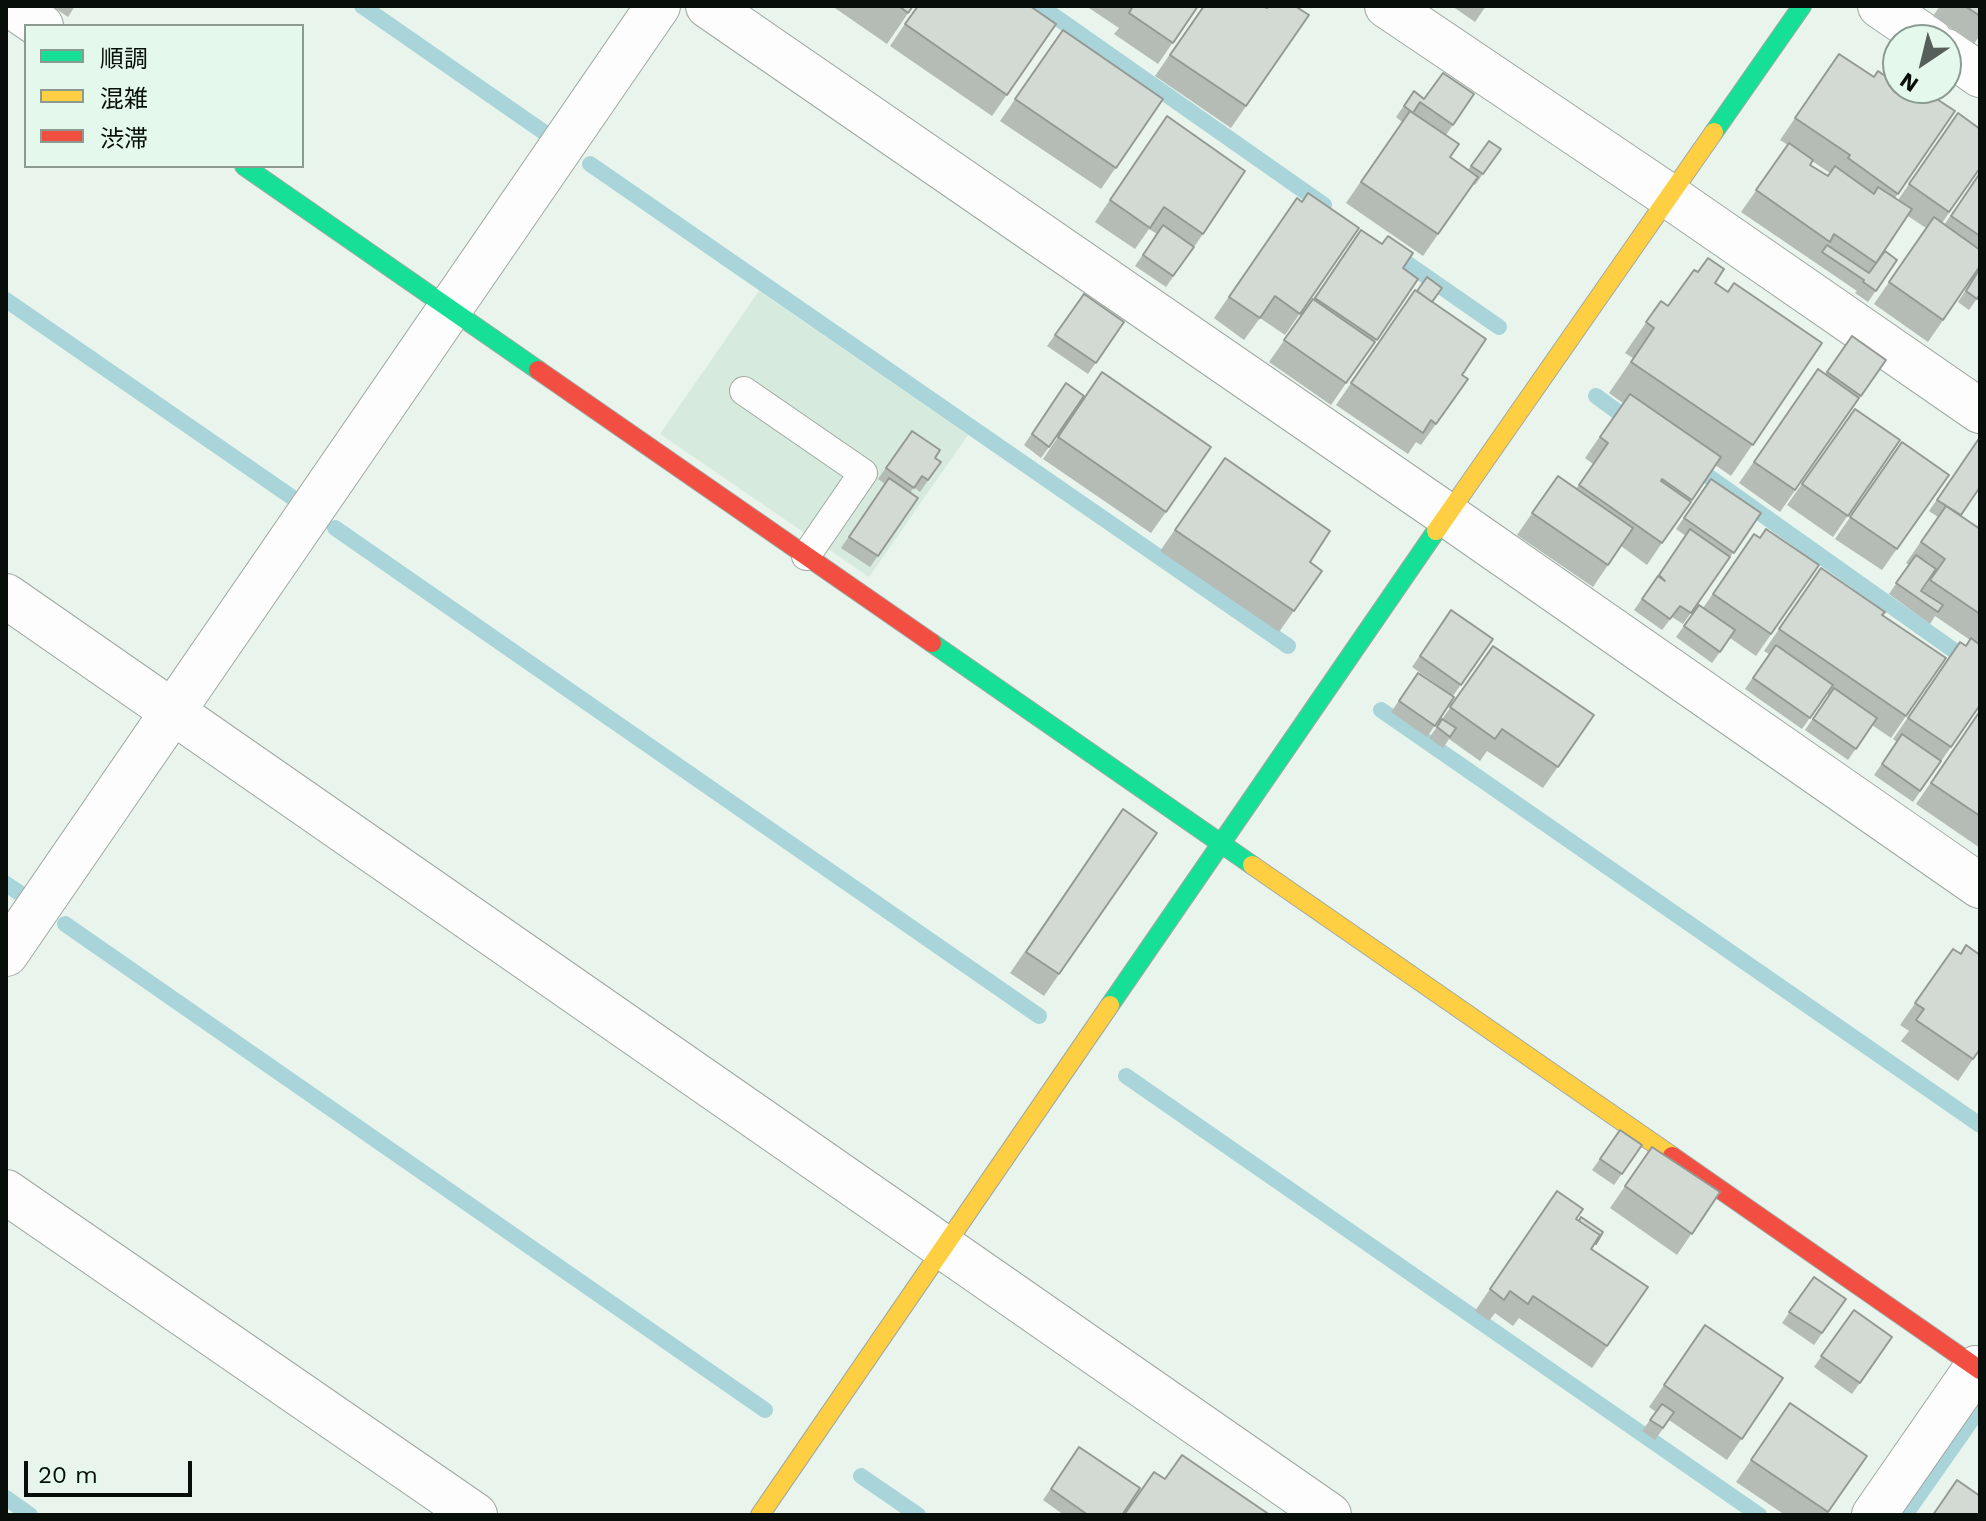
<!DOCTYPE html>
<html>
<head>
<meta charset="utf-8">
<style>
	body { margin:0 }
	#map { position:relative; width:1986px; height:1521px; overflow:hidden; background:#e9f4ec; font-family:"Work Sans","Noto Sans JP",sans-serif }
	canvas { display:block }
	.frame { position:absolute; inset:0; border:8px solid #080f0b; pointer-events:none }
	.legend { position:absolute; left:24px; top:24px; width:280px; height:144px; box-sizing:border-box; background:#e4f9eb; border:2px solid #8c9b91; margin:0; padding:10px 14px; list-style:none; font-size:24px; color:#080f0b }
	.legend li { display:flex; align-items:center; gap:16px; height:40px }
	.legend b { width:40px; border:2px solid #8c9b91 }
	.north { position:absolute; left:1882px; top:24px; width:80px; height:80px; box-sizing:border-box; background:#e4f9eb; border:2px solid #8c9b91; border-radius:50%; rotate:215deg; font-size:22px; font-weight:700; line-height:32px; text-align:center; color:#080f0b }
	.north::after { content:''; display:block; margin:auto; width:28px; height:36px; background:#575f5a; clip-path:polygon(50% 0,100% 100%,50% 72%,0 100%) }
	.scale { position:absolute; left:24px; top:1461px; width:168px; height:36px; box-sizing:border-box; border:4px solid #080f0b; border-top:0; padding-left:10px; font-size:24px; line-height:28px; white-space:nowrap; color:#080f0b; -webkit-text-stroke:6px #e4f9eb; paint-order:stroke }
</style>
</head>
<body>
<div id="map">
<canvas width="1986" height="1521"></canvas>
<div class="frame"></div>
<ul class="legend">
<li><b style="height:10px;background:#16e098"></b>順調</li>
<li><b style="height:10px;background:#ffcf43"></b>混雑</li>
<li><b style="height:10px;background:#f24e42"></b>渋滞</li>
</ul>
<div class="north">N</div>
<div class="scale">20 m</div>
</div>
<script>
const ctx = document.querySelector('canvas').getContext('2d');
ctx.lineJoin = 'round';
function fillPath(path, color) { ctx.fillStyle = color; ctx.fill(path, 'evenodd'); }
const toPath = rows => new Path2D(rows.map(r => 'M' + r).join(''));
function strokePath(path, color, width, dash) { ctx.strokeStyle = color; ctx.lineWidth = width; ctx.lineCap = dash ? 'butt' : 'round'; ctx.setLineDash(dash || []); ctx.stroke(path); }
fillPath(toPath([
	[759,291,968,435,869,577,660,434]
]), '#d6eadd');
strokePath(toPath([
	[362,6,545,133],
	[1040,6,1324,205],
	[590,164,1288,646],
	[1388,250,1499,327],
	[6,300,293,498],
	[1596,396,1633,423],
	[1691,464,1980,669],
	[335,528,1039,1016],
	[1381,710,1980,1125],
	[6,884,21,894],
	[65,924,765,1410],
	[1126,1076,1759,1515],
	[861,1476,918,1515],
	[6,1498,30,1515],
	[1905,1515,1980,1408]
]), '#a9d5da', 16);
const lane = toPath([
	[744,391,863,473,806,556]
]);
const street = toPath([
	[12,6,41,26],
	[708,6,1447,515,1980,886],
	[1387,6,1669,196,1980,411],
	[1880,6,1930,40],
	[1946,51,1980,75],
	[6,596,1329,1515],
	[6,954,658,6],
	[6,1192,475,1515],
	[1874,1515,1976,1368]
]);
const fast = toPath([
	[1714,132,1802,6],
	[244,166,538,370],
	[932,643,1252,865],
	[1110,1005,1436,531]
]);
const slow = toPath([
	[1436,531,1714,132],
	[1252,865,1672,1156],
	[760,1515,1110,1005]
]);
const jam = toPath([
	[538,370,932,643],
	[1672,1156,1980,1370]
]);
strokePath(lane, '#a0a8a2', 30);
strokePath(street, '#a0a8a2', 46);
strokePath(fast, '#a0a8a2', 20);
strokePath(slow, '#a0a8a2', 20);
strokePath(jam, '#a0a8a2', 20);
strokePath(lane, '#fcfdfc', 28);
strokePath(street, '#fcfdfc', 44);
strokePath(fast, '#16e098', 18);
strokePath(slow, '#ffcf43', 18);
strokePath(jam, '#f24e42', 18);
fillPath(toPath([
	[52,6,75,6,68,17],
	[832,6,913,6,887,44],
	[917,6,1056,24,992,116,890,46],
	[1086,6,1198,6,1158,64,1114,34,1119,28],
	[1203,6,1267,8,1309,15,1231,128,1155,76],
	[1452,6,1486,6,1475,22],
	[1940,6,1980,6,1980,35,1974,44,1933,16],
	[1063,30,1163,99,1101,189,1000,121],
	[1839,54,1874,77,1898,85,1955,111,1895,198,1898,200,1958,113,1980,168,1942,223,1944,225,1980,173,1980,268,1979,268,1928,342,1874,304,1926,228,1908,216,1869,273,1897,260,1868,302,1855,293,1857,291,1741,212,1788,145,1780,140],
	[1812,161,1830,173,1828,176,1810,165],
	[1414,91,1424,99,1474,94,1446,135,1450,157,1468,170,1489,141,1501,149,1475,185,1473,184,1423,256,1346,203,1402,122,1396,117],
	[1167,116,1203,234,1166,287,1135,266,1157,234,1149,229,1135,249,1095,222],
	[1308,193,1359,228,1285,335,1260,318,1244,340,1214,318,1297,198,1302,202],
	[1361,230,1403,268,1418,279,1331,405,1269,362],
	[1979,270,1980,294,1969,310,1958,302],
	[1698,272,1727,292,1734,283,1822,343,1731,476,1715,465,1647,565,1621,546,1593,587,1517,535,1558,476,1576,489,1593,464,1585,458,1623,403,1609,393,1633,358,1625,353,1661,301,1668,306],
	[1415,290,1432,302,1462,375,1468,379,1421,445,1416,442,1408,454,1336,405],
	[1084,294,1124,322,1088,374,1047,346],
	[1852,336,1886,360,1780,512,1739,483,1818,369,1825,374],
	[1102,372,1166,512,1151,533,1043,459],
	[1066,383,1049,447,1041,458,1024,445],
	[1855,409,1900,440,1833,537,1787,505],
	[912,431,935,458,941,462,920,492,914,487,910,493,918,498,870,567,841,548,885,484,878,479],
	[1978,440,1961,516,1980,529,1980,705,1913,802,1874,775,1897,742,1893,739,1960,642,1966,646,1970,640,1935,616,1930,624,1889,594,1909,565,1906,563,1938,517,1929,511],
	[1929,579,1930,580,1922,591,1921,591],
	[1902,442,1949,475,1882,570,1835,539],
	[1225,458,1310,562,1322,571,1279,632,1160,551],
	[1711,479,1761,513,1683,624,1672,617,1662,630,1634,610,1686,536,1676,529],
	[1754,534,1760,538,1819,565,1756,656,1730,638,1712,663,1676,637,1699,605,1703,608],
	[1821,568,1882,615,1946,658,1891,738,1872,725,1848,760,1805,730,1829,695,1827,694,1802,729,1745,689,1769,654,1764,651],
	[1451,610,1493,639,1453,696,1412,667],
	[1493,646,1594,715,1543,788,1487,751,1480,761,1449,739,1443,748,1429,738],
	[1418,673,1454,697,1427,737,1391,712],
	[1980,711,1980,848,1916,804],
	[1123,809,1157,833,1044,996,1010,973],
	[1966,945,1980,1049,1958,1081,1901,1041,1909,1031,1900,1025,1953,949,1960,953],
	[1620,1130,1642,1145,1614,1185,1592,1170],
	[1652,1147,1720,1192,1677,1255,1610,1208],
	[1557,1191,1576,1219,1603,1232,1592,1249,1648,1287,1592,1368,1519,1318,1513,1326,1495,1313,1489,1321,1475,1311],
	[1814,1277,1846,1299,1814,1345,1782,1323],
	[1854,1310,1892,1337,1852,1394,1814,1367],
	[1705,1325,1783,1378,1727,1460,1669,1420,1655,1440,1642,1431,1656,1412,1649,1407],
	[1790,1403,1867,1456,1826,1515,1785,1515,1736,1482],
	[1079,1447,1122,1515,1064,1515,1043,1500]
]), '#b5bbb5');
const building = toPath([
	[899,6,913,6,908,13,899,6],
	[918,6,1030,6,1056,24,1007,95,905,24,918,6],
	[1133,6,1198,6,1173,43,1129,13,1133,6],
	[1204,6,1263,6,1267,8,1269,6,1295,6,1309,15,1246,106,1170,55,1204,6],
	[1965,6,1980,6,1980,16,1965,6],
	[1063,30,1163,99,1116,168,1015,99,1063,30],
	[1839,54,1874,77,1878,71,1898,85,1898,88,1920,88,1955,111,1898,194,1848,158,1850,155,1795,118,1839,54],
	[1443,73,1474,94,1453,125,1420,102,1413,113,1404,106,1414,91,1424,99,1443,73],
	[1410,111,1459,144,1450,157,1478,177,1438,234,1361,182,1410,111],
	[1958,113,1980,129,1980,168,1949,212,1909,184,1958,113],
	[1167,116,1245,171,1203,234,1164,207,1150,228,1110,200,1167,116],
	[1489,141,1501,149,1483,174,1471,166,1489,141],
	[1789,143,1813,160,1810,165,1828,176,1835,166,1874,194,1878,187,1912,209,1876,263,1834,234,1830,242,1756,190,1789,143],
	[1980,173,1980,236,1951,216,1980,173],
	[1308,193,1359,228,1300,314,1275,296,1260,318,1229,297,1297,198,1302,202,1308,193],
	[1934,217,1980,250,1980,266,1943,320,1889,282,1934,217],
	[1163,225,1194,247,1173,276,1143,255,1163,225],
	[1361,230,1382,244,1388,236,1413,253,1403,268,1418,279,1377,340,1315,298,1361,230],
	[1827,245,1869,273,1885,251,1897,260,1876,291,1863,282,1864,280,1822,252,1827,245],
	[1708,258,1724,269,1715,283,1728,292,1734,283,1822,343,1753,445,1631,362,1654,328,1646,322,1661,301,1668,306,1694,270,1698,272,1708,258],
	[1979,270,1980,294,1977,299,1966,291,1979,270],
	[1427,277,1442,288,1432,302,1417,291,1427,277],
	[1415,290,1486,339,1462,375,1468,379,1436,424,1431,420,1423,433,1351,383,1415,290],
	[1084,294,1124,322,1096,363,1055,335,1084,294],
	[1313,299,1375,342,1346,383,1284,340,1313,299],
	[1852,336,1886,360,1861,396,1827,372,1852,336],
	[1818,369,1859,398,1795,490,1754,462,1818,369],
	[1102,372,1211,447,1166,512,1058,437,1102,372],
	[1066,383,1084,396,1049,447,1032,434,1066,383],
	[1630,394,1721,457,1692,500,1662,479,1661,481,1691,502,1662,543,1579,485,1608,443,1600,437,1630,394],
	[1855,409,1900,440,1848,516,1802,484,1855,409],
	[912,431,940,450,935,458,941,462,928,480,922,476,914,488,886,468,912,431],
	[1978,440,1980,441,1980,487,1961,515,1937,500,1978,440],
	[1902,442,1949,475,1897,549,1850,517,1902,442],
	[1225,458,1330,531,1310,562,1322,571,1294,611,1175,530,1225,458],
	[1558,476,1633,528,1608,565,1532,513,1558,476],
	[889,478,918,498,878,556,849,537,889,478],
	[1711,479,1761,513,1734,553,1684,518,1711,479],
	[1946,506,1980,529,1980,614,1930,580,1945,559,1921,542,1946,506],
	[1690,529,1730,557,1691,613,1680,606,1670,619,1642,599,1658,576,1665,581,1659,575,1690,529],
	[1766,529,1819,565,1771,634,1713,594,1754,534,1760,538,1766,529],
	[1916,555,1936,569,1921,591,1943,605,1938,612,1896,583,1916,555],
	[1821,568,1885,612,1882,615,1946,658,1906,716,1779,629,1821,568],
	[1699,605,1735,630,1720,652,1684,626,1699,605],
	[1451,610,1493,639,1461,685,1420,656,1451,610],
	[1971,638,1980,645,1980,705,1951,747,1908,718,1960,642,1966,646,1971,638],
	[1776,645,1833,685,1810,718,1753,678,1776,645],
	[1493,646,1594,715,1558,767,1502,729,1495,739,1450,707,1493,646],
	[1418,673,1454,697,1435,726,1399,701,1418,673],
	[1834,688,1877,718,1856,749,1813,719,1834,688],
	[1980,711,1980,816,1931,783,1980,711],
	[1442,719,1456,728,1450,737,1437,727,1442,719],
	[1902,734,1941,761,1920,791,1882,764,1902,734],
	[1123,809,1157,833,1059,974,1026,952,1123,809],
	[1966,945,1980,955,1980,1049,1973,1059,1916,1020,1924,1009,1915,1003,1953,949,1961,954,1966,945],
	[1620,1130,1642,1145,1622,1174,1600,1159,1620,1130],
	[1652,1147,1720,1192,1692,1234,1625,1186,1652,1147],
	[1557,1191,1583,1209,1576,1219,1600,1235,1591,1249,1648,1287,1607,1346,1533,1296,1528,1304,1510,1291,1504,1300,1490,1289,1557,1191],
	[1581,1217,1603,1232,1596,1244,1595,1243,1600,1235,1579,1221,1581,1217],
	[1814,1277,1846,1299,1822,1333,1789,1312,1814,1277],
	[1854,1310,1892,1337,1860,1383,1821,1356,1854,1310],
	[1705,1325,1783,1378,1742,1439,1664,1385,1705,1325],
	[1790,1403,1867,1456,1828,1512,1751,1460,1790,1403],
	[1662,1404,1674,1412,1663,1428,1650,1420,1662,1404],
	[1079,1447,1140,1488,1122,1515,1088,1515,1051,1489,1079,1447],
	[1182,1455,1270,1515,1124,1515,1154,1472,1165,1479,1182,1455],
	[1957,1480,1980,1496,1980,1515,1933,1515,1957,1480]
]);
fillPath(building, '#d3dad3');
strokePath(building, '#949994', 2);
</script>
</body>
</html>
